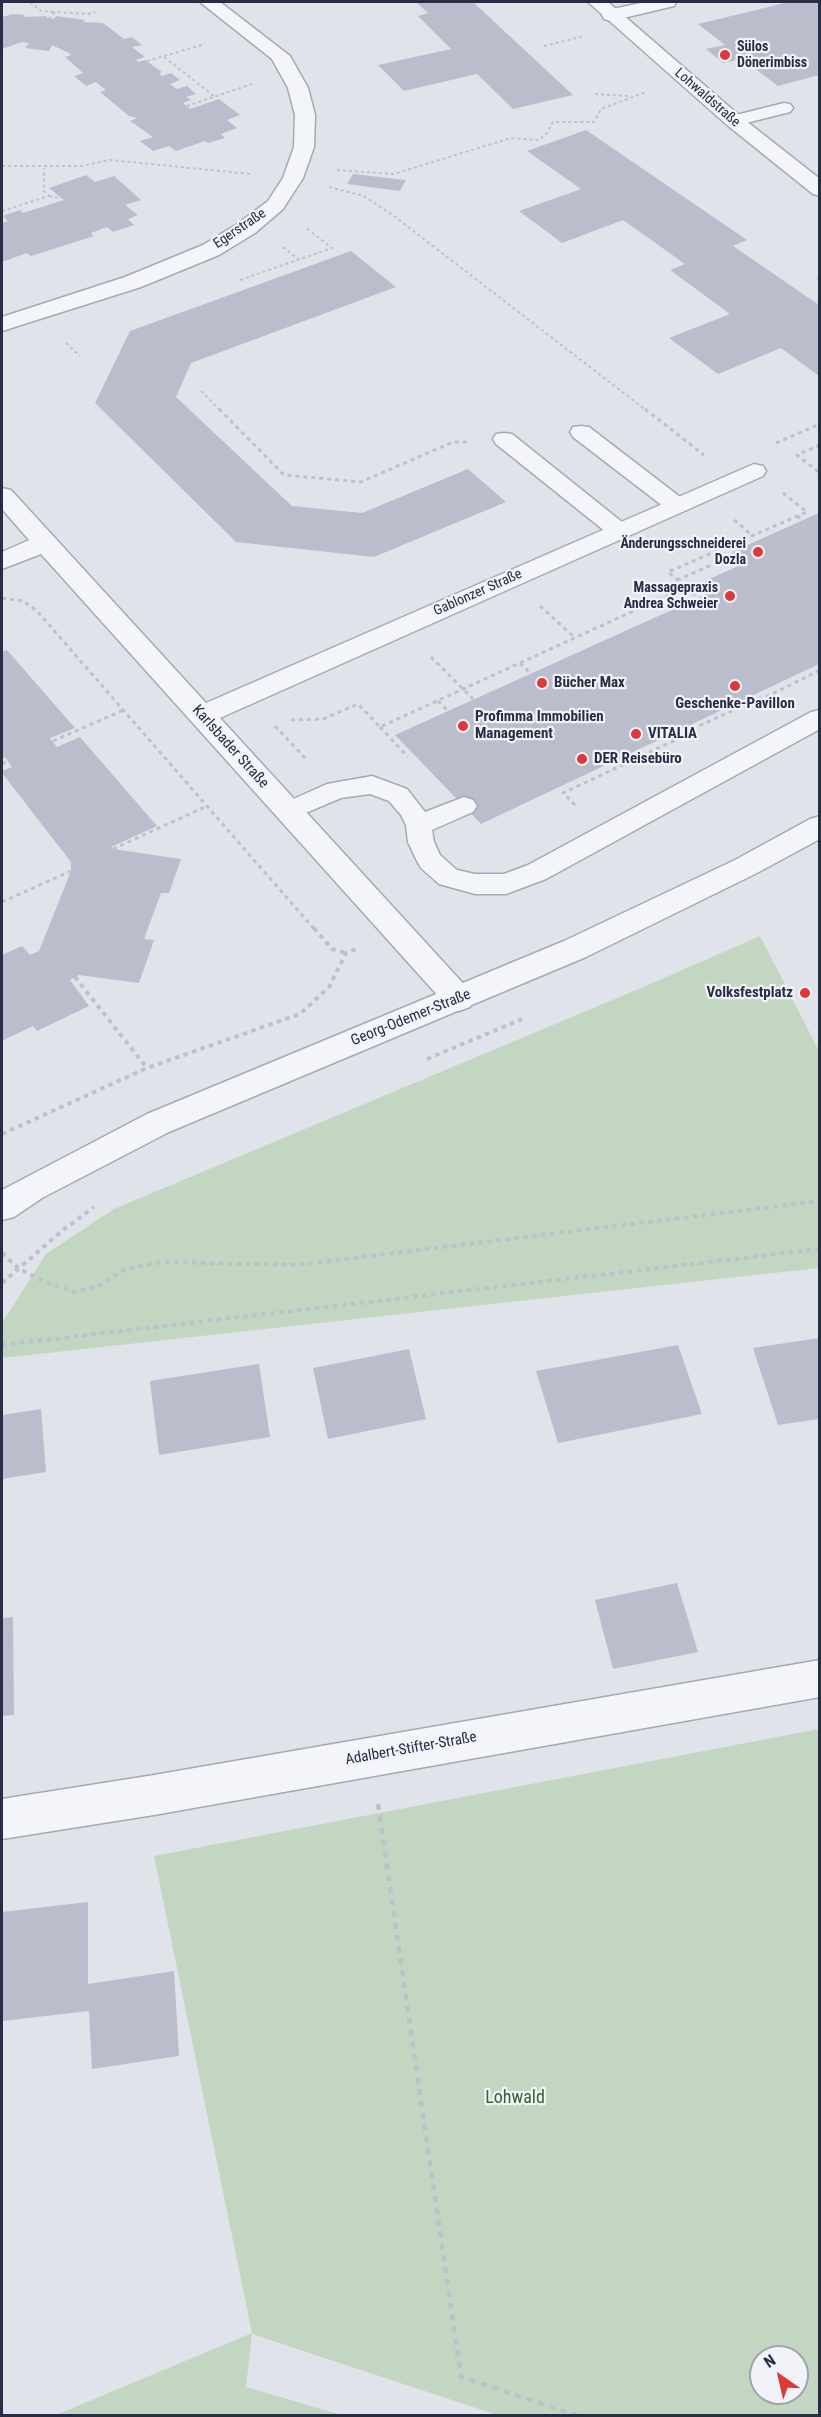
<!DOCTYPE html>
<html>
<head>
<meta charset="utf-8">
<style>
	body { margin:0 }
	#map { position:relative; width:821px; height:2417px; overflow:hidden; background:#e1e3eb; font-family:"Roboto Condensed",sans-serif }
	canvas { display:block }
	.frame { position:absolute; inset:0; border:3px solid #272d45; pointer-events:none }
	.north { position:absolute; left:749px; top:2345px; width:60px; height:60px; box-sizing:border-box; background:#f1f3f8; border:2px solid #a0a4b0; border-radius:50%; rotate:326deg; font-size:16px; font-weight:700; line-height:24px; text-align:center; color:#272d45 }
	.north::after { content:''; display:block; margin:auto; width:21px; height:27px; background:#de3838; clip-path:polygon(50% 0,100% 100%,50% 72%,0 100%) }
</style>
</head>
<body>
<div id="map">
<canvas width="821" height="2417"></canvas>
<div class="frame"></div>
<div class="north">N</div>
</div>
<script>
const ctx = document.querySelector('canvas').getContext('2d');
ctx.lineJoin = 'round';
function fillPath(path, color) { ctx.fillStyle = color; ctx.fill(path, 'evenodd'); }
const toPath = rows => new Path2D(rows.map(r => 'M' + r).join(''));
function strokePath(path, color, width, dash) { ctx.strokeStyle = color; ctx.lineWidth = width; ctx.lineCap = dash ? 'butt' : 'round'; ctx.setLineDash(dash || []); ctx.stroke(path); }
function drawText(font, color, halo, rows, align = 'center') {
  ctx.font = font + ' "Roboto Condensed",sans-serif'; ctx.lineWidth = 4.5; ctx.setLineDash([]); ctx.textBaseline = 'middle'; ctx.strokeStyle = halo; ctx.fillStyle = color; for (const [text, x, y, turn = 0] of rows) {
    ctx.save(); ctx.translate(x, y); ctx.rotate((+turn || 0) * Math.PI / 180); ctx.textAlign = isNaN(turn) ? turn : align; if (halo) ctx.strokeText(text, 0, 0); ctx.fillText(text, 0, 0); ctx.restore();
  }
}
fillPath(toPath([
	[760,936,819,1051,819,1268,2,1358,2,1323,46,1254,114,1209,641,988],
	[819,1729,819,2415,497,2415,252,2334,246,2387,342,2415,56,2415,252,2333,154,1856],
	[761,2357,797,2357,797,2393,761,2393]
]), '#c3d6c1');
fillPath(toPath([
	[416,2,473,2,573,95,513,109,477,74,404,91,378,65,451,49,418,16,428,13],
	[789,2,819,2,819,75,778,86,742,59,723,63,706,49,725,45,698,24],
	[13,14,25,15,23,17,47,16,46,18,54,19,56,16,85,20,83,22,103,23,124,39,132,37,142,45,132,47,145,57,136,60,138,62,145,60,162,72,159,73,162,76,171,73,180,80,170,84,177,89,187,86,196,94,186,97,191,100,183,103,190,109,219,99,240,115,227,120,237,128,221,134,225,138,208,143,205,141,176,151,169,146,153,151,140,141,153,137,130,121,137,118,129,116,100,92,106,90,96,82,86,86,74,76,83,73,65,57,71,55,69,53,52,45,49,51,25,48,29,43,22,42,2,49,2,17],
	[586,130,747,240,733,246,819,305,819,376,781,348,718,374,669,338,730,314,670,270,685,264,623,220,562,243,519,211,581,189,527,151],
	[353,174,406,180,400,191,347,184],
	[86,175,95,182,114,176,141,200,125,205,138,215,128,219,134,225,113,232,107,227,91,233,94,236,31,256,27,253,2,262,2,223,8,221,3,216,20,210,23,213,64,200,49,188],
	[351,251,396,287,191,363,176,397,292,506,362,513,468,469,506,502,374,557,236,542,95,403,130,331],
	[819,513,819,664,481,824,395,735,716,590,705,581,745,563,732,552],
	[7,650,75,728,50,738,57,747,80,737,157,826,111,847,113,849,181,859,169,893,161,893,144,939,154,940,139,983,79,975,70,980,89,1006,37,1031,33,1026,2,1041,2,955,22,946,30,955,39,951,71,871,71,862,2,773,2,771,12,767,5,757,2,759,2,652],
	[819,1338,819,1419,778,1425,753,1348],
	[678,1345,702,1414,558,1443,536,1371],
	[409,1349,426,1419,328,1439,313,1368],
	[259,1364,270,1437,159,1455,150,1381],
	[41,1409,46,1472,2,1479,2,1415],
	[677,1583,698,1652,613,1669,595,1600],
	[13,1617,14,1715,2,1716,2,1618],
	[88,1902,88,1984,174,1971,179,2056,92,2069,89,2011,2,2021,2,1912]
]), '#babecc');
const service = toPath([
	[784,103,790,104,793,108,790,112,734,126,728,125,725,121,728,117,784,103],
	[581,426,589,427,684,500,687,505,684,510,676,512,668,510,573,437,570,432,573,427,581,426],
	[504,433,512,434,627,526,630,531,627,536,619,538,611,536,496,444,493,439,496,434,504,433],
	[820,710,820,729,546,879,506,894,475,894,439,884,421,868,417,861,408,842,406,825,401,815,389,801,370,794,341,798,289,820,280,817,276,811,280,805,327,784,372,776,407,789,425,812,464,797,473,800,477,806,473,812,432,830,434,842,440,855,457,870,475,874,504,874,528,865,811,712,820,710]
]);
const minor = toPath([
	[200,2,220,2,290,56,308,88,315,115,314,147,303,178,283,209,255,233,219,255,141,287,2,331,2,317,125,277,203,245,239,223,268,201,283,178,294,147,295,115,288,88,272,59,200,2],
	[645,2,676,2,674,6,611,21,604,19,602,15,604,11,645,2],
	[754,464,763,466,766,471,763,476,220,718,470,991,474,999,470,1007,459,1011,448,1007,41,554,2,569,2,552,29,540,2,509,2,488,11,490,206,703,754,464],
	[820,1660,820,1697,154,1815,2,1839,2,1799,154,1775,820,1660]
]);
const tertiary = toPath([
	[588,2,608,2,741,117,820,179,820,196,813,194,727,125,588,2],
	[820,816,820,839,755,874,586,957,169,1132,42,1198,14,1217,2,1220,2,1190,147,1114,564,941,735,860,810,819,820,816]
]);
strokePath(service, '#a5a9b6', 3);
strokePath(minor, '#a5a9b6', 3);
strokePath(tertiary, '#a5a9b6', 3);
strokePath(toPath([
	[30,2,41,11,54,12],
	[49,19,55,12,88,14,95,12],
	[544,46,584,36],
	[164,57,215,97],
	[147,61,205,44],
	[595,94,629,96],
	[187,106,252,84],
	[2,166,81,166,110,160,251,174],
	[337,170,394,174,511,138,539,140,547,133,553,122,594,122,601,109,646,92],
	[329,187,364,196,394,216,647,411],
	[49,196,62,198],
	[2,211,49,196,44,191,44,168],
	[283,247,298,259],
	[817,278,820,279],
	[240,280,332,248,305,227],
	[66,343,80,356],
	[201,391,221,411]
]), '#bfc1ca', 2, [3, 3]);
strokePath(toPath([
	[219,409,284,475,361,482,453,442,468,442],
	[645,409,704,455],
	[776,443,820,424],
	[820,445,797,455,820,473],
	[797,516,803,520],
	[734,520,752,535],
	[740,540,747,545],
	[677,580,820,518],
	[686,587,698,598],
	[2,598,23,601,37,611,315,930],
	[540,606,575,638],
	[431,657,473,699],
	[520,663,531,674],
	[766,697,820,670],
	[438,701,448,711],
	[291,720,323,719,358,704,380,727,686,587,668,572,807,512,783,493],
	[275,726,307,760],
	[380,727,408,757],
	[684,736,681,734,765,696],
	[53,741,124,710],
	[2,764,8,761],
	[575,805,563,793,684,736,692,741],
	[113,849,207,806],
	[2,902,71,871]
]), '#bfc1ca', 3, [4, 4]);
strokePath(toPath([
	[314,928,332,949,346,953],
	[75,977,147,1068],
	[427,1059,522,1019],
	[2,1134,147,1068,300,1014,329,987,346,953,356,949],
	[2,1253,18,1268,43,1281,74,1292,100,1285,126,1269,163,1262,296,1265,820,1201],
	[2,1283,63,1230,94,1207],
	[2,1345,820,1249]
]), '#bfc1ca', 4, [4.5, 4.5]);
strokePath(toPath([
	[378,1804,461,2377,579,2416]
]), '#bfc1ca', 4.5, [6, 6]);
fillPath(service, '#f4f5f9');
fillPath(minor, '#f4f5f9');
fillPath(tertiary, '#f4f5f9');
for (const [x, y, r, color] of [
	[725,55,6,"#de3838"],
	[758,552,6,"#de3838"],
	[730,596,6,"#de3838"],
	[542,683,6,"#de3838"],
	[735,686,6,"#de3838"],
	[463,726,6,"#de3838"],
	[636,734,6,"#de3838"],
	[582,759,6,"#de3838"],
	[805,993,6,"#de3838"]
]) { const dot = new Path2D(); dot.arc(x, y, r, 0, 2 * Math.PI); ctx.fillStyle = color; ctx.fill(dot); strokePath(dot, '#f1f3f8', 2); }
drawText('bold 14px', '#272d45', '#f1f3f8', [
	["Sülos",737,47,"left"],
	["Dönerimbiss",737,63,"left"],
	["Änderungsschneiderei",746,544],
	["Dozla",746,560],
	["Massagepraxis",718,588],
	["Andrea Schweier",718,604]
], 'right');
drawText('14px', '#272d45', '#f1f3f8', [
	["Lohwaldstraße",707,98,41],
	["Egerstraße",240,229,-34],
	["Gablonzer Straße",478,593,-24]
]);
drawText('bold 15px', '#272d45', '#f1f3f8', [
	["Bücher Max",554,683],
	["Geschenke-Pavillon",735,704,"center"],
	["Profimma Immobilien",475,717],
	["Management",475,734],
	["VITALIA",648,734],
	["DER Reisebüro",594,759],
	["Volksfestplatz",793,993,"right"]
], 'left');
drawText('15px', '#272d45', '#f1f3f8', [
	["Karlsbader Straße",230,747,48],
	["Georg-Odemer-Straße",411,1018,-22],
	["Adalbert-Stifter-Straße",411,1749,-10]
]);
drawText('18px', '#346233', '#f1f3f8', [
	["Lohwald",515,2098]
]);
</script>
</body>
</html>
